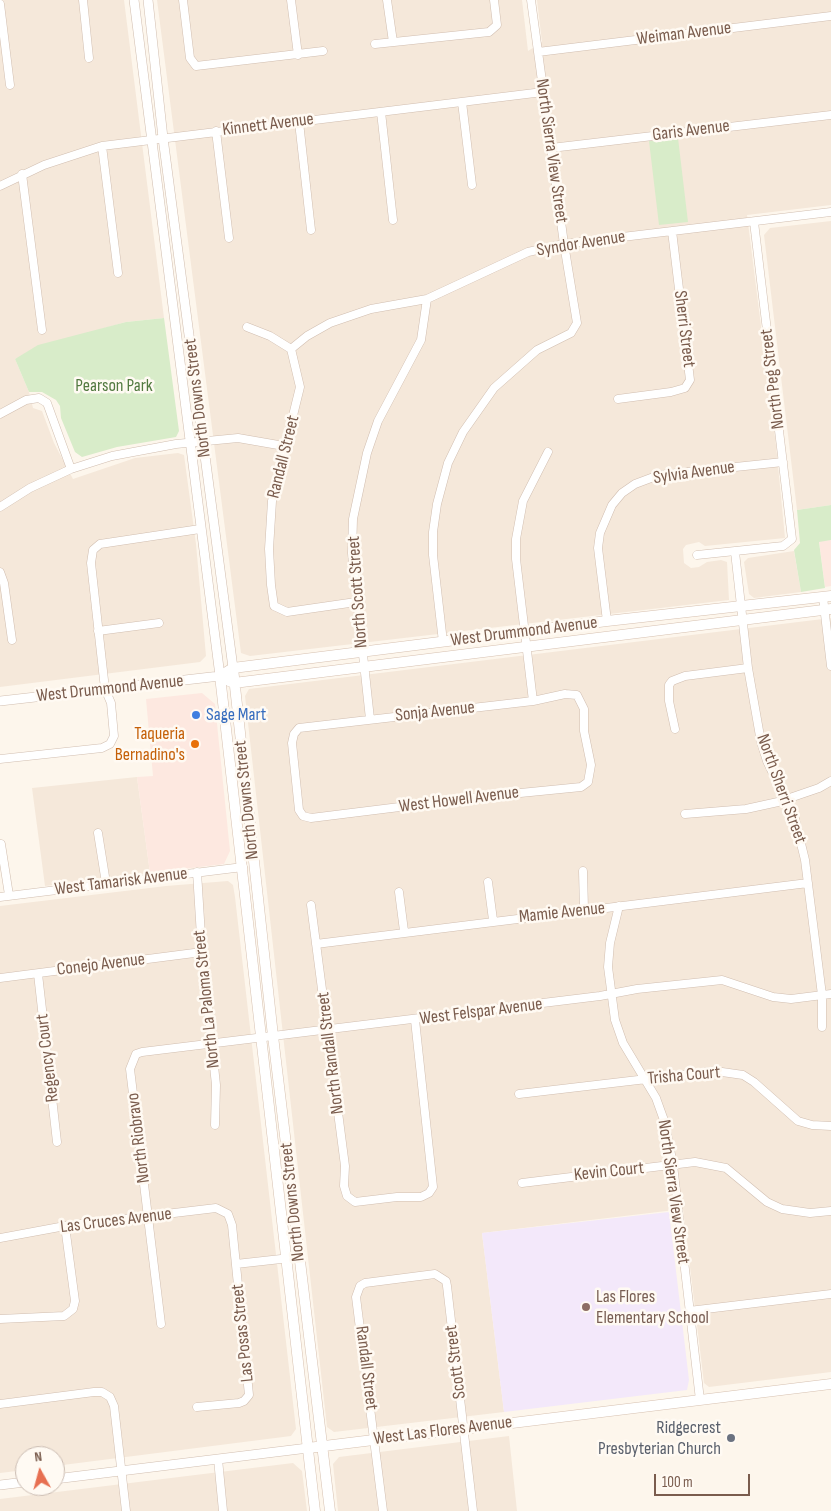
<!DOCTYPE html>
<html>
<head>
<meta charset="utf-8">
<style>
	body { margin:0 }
	#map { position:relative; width:831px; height:1511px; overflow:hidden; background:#fdf6ec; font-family:"Sofia Sans Condensed",sans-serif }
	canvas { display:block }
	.north { position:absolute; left:15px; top:1446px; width:50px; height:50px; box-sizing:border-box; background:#fffaf3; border:1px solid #cabbb1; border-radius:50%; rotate:353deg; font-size:14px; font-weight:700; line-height:20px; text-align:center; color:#7a5c4d }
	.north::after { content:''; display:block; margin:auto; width:18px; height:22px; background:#e76f51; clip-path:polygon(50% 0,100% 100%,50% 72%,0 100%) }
	.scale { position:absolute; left:654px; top:1474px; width:96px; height:22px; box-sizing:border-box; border:2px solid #7a5c4d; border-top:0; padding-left:6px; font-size:15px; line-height:18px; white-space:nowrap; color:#7a5c4d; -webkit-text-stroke:4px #fffaf3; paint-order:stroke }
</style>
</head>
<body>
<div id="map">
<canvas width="831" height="1511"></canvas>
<div class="north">N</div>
<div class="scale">100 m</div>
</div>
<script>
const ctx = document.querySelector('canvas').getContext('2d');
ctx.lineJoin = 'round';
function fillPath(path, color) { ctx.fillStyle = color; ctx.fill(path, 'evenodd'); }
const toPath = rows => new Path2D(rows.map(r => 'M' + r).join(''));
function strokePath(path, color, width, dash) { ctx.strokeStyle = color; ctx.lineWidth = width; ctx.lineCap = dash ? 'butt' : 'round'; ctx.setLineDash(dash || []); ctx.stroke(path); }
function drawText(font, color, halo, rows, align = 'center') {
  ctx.font = font + ' "Sofia Sans Condensed",sans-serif'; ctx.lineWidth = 5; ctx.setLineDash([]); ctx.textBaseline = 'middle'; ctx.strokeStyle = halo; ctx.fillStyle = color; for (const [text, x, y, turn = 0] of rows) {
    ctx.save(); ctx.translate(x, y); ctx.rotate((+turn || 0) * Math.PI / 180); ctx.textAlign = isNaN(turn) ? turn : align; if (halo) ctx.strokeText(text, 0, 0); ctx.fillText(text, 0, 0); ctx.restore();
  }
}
fillPath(toPath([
	[0,0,124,0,164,318,126,322,69,338,15,359,29,392,33,408,42,411,54,443,73,479,135,458,178,453,184,455,196,544,206,656,200,662,0,687],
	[157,0,522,0,528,51,542,42,537,0,831,0,831,205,747,215,776,445,785,538,705,546,699,542,686,545,683,549,684,563,691,568,699,567,707,562,721,560,727,562,729,600,250,656,241,653],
	[831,221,831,505,797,510,764,235,770,228],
	[794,551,801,592,754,598,749,594,744,562,748,558],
	[831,618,831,1372,709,1387,704,1383,683,1209,482,1233,504,1412,334,1432,327,1427,245,696,249,689],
	[137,777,150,873,45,886,32,788],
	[228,881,233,885,235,897,296,1429,291,1436,55,1466,55,1456,25,1456,25,1470,0,1473,0,906,166,886],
	[509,1436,517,1511,338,1511,333,1464,339,1457],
	[293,1463,302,1471,307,1511,0,1511,0,1499]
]), '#f5e8da');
fillPath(toPath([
	[831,540,831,586,825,587,819,541],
	[202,693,215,704,230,851,224,864,150,873,137,777,153,776,146,699]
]), '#fde8e0');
fillPath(toPath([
	[669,1212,689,1380,687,1390,504,1412,482,1233]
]), '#f3e8fa');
fillPath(toPath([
	[678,138,688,222,659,225,649,141],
	[164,318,179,431,176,437,117,447,82,457,75,452,61,418,60,406,56,400,42,392,29,392,15,359,38,345,126,322],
	[831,505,831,540,819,542,825,588,801,592,794,550,800,543,797,510]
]), '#d8ecc9');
const minor = toPath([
	[83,0,89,58],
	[183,0,190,58,196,66,323,51],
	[291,0,298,55],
	[387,0,393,42],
	[0,4,10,85],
	[375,44,489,32,497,25,494,0],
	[538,52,831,16],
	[462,102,472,185],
	[381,112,393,220],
	[299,122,311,230],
	[216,131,229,238],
	[102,146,118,273],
	[551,148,831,115],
	[22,174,42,330],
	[0,186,44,165,102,146,543,92],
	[247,327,270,336,291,349,300,387,272,501,269,549,271,585,274,606,287,612,356,602],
	[291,349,307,336,330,323,371,309,427,299,528,252,564,244,831,212],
	[618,399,671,392,685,388,690,380,672,231],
	[0,414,26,400,39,398,47,403,71,469],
	[0,507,30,488,71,469,112,456,176,444,238,438,284,446],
	[735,552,748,668,761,742,767,761,795,819,805,860,822,995,822,1027],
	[697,555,783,546,792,539,754,222],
	[0,572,4,583,12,640],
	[823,597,831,666],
	[607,621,598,548,600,533,612,505,622,493,635,484,659,475,783,462],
	[98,631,159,623],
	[443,642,433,555,433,532,437,504,448,463,463,432,494,388,537,350,571,333,577,323,564,244,531,0],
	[565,694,577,695,584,709,584,731,591,765,588,782,581,787,480,797,311,818,303,816,299,810,292,743,294,734,299,728,533,701,565,694],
	[533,701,516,559,516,539,523,501,548,452],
	[370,719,352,553,353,519,367,453,378,421,421,340,427,299],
	[675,729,669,701,669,685,672,681,685,676,748,668],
	[0,759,102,748,110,744,114,736,111,703,105,689,91,563,93,550,100,544,200,529],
	[685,814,746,809,778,802,819,788,831,781],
	[98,833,106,883],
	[1,844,9,895],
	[583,871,584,909],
	[197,872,202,952,216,1085,215,1125],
	[488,882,493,920],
	[399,892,404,931],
	[0,897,243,867],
	[311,905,345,1166,344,1186,347,1196,355,1202,397,1197,421,1197,429,1193,433,1187,415,1020],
	[619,906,610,943,608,967,615,1020,623,1043,656,1098,665,1123,673,1165,700,1400],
	[316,944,808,883],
	[38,974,57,1142],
	[0,978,202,952],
	[519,1094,715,1071,743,1075,754,1082,798,1121,812,1125,831,1126],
	[522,1183,695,1162,726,1168,767,1202,782,1209,810,1213,831,1211],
	[0,1238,65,1226,216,1208,228,1214,232,1225,249,1395,244,1401,239,1403,197,1407],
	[236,1264,299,1257],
	[689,1311,831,1294],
	[0,1319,64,1316,73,1309,75,1301,65,1226],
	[161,1324,130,1069,136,1054,142,1052,600,996,637,989,722,980,773,997,791,999,831,994],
	[0,1404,94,1392,102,1392,110,1397,114,1406,126,1511],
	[218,1459,223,1511],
	[383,1511,356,1297,360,1286,365,1283,435,1274,446,1281,447,1286,473,1511]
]);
const tertiary = toPath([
	[148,0,163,138,233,668],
	[0,701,220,676,134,0],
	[55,1479,308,1448],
	[0,1485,25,1482]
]);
const secondary = toPath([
	[233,668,273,1036,330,1511],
	[220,676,315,1511],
	[220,676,233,668,607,621,831,596],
	[229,681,234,683,831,609],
	[308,1448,831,1384]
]);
strokePath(minor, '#d1beb0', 9);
strokePath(tertiary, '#d1beb0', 10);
strokePath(secondary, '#d6c0b0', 11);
strokePath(minor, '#fff', 8);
strokePath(tertiary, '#fff', 9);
strokePath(secondary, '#fff', 10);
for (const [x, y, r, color] of [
	[196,715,5,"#3f7fe0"],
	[195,744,5,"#e8710a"],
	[586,1307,5,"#8d6e63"],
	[731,1438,5,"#6b7280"]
]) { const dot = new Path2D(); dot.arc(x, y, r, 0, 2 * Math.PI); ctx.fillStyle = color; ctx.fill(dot); strokePath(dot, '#fffaf3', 2); }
drawText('18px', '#7a5c4d', '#fffaf3', [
	["Weiman Avenue",684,34,-7],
	["Kinnett Avenue",268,125,-7],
	["Garis Avenue",691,131,-7],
	["North Sierra View Street",551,151,82],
	["Syndor Avenue",581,244,-9],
	["Sherri Street",684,329,83],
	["North Peg Street",773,379,-97],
	["North Downs Street",198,398,-97],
	["Randall Street",284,457,-76],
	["Sylvia Avenue",694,473,-8],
	["North Scott Street",358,592,-94],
	["West Drummond Avenue",524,632,-7],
	["West Drummond Avenue",110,689,-6],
	["Sonja Avenue",435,712,-6],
	["North Sherri Street",781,789,70],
	["North Downs Street",247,800,-96],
	["West Howell Avenue",459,800,-7],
	["West Tamarisk Avenue",121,882,-7],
	["Mamie Avenue",562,913,-6],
	["Conejo Avenue",101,965,-7],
	["North La Paloma Street",207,999,-96],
	["West Felspar Avenue",481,1012,-7],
	["North Randall Street",331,1053,-97],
	["Regency Court",48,1058,-97],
	["Trisha Court",684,1076,-5],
	["North Riobravo",139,1138,-97],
	["Kevin Court",609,1172,-6],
	["North Sierra View Street",673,1192,82],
	["North Downs Street",293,1202,-96],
	["Las Cruces Avenue",116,1221,-7],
	["Las Posas Street",243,1333,-96],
	["Scott Street",456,1362,-97],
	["Randall Street",366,1368,83],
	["West Las Flores Avenue",443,1431,-7]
]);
drawText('18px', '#537a41', '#fffaf3', [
	["Pearson Park",114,386]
]);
drawText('18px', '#366cbe', '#fffaf3', [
	["Sage Mart",206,715]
], 'left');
drawText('18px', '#c56008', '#fffaf3', [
	["Taqueria",185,734],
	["Bernadino's",185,755]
], 'right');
drawText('18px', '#785e54', '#fffaf3', [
	["Las Flores",596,1297],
	["Elementary School",596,1318]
], 'left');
drawText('18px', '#5b616d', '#fffaf3', [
	["Ridgecrest",721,1428],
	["Presbyterian Church",721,1449]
], 'right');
</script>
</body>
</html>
